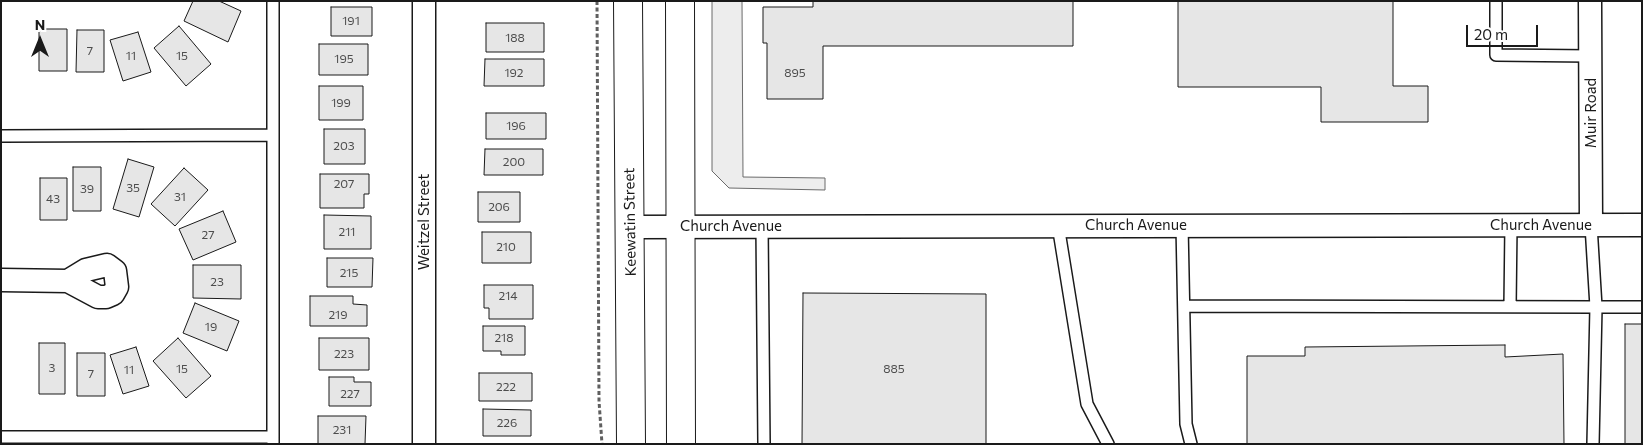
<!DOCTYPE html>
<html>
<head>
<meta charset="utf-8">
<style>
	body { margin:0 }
	#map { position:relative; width:1643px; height:445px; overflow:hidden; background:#fff; font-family:Commissioner,sans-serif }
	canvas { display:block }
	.frame { position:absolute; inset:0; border:2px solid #1a1a1a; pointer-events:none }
	.north { position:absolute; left:15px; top:15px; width:50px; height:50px; -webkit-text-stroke:4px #fff; paint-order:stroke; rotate:0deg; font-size:14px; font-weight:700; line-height:20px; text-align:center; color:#1a1a1a }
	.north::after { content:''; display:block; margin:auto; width:18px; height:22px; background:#1a1a1a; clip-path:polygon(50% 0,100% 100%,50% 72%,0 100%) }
	.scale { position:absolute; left:1466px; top:25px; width:72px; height:22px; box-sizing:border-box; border:2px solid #1a1a1a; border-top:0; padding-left:6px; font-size:15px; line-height:18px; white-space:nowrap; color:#1a1a1a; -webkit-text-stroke:4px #fff; paint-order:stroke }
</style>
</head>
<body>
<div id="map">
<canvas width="1643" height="445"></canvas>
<div class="frame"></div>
<div class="north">N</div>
<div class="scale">20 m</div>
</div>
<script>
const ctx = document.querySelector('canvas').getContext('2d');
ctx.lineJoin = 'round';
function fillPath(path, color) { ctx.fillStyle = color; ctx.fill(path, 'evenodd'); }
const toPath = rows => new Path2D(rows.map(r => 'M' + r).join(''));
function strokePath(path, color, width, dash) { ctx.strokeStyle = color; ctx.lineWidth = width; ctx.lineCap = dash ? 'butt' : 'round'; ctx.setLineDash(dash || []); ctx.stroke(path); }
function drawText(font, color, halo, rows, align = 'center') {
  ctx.font = font + ' Commissioner,sans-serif'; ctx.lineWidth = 4; ctx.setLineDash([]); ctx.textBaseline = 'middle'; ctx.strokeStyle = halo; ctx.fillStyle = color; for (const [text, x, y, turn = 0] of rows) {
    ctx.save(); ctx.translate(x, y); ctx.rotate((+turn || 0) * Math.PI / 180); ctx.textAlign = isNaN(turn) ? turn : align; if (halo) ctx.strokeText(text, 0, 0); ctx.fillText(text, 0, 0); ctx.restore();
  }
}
const built = toPath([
	[712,1,742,1,743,177,825,178,825,190,729,188,712,171,712,1]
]);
fillPath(built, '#ededed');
strokePath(built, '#6a6a6a', 1);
const building = toPath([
	[193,1,219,1,241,11,228,42,184,21,193,1],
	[813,1,1073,1,1073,46,823,46,823,99,767,99,767,43,763,43,763,7,813,7,813,1],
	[1178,1,1393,1,1393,86,1428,86,1428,122,1321,122,1321,87,1178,87,1178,1],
	[331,7,372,7,372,36,331,36,331,7],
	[486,23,544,23,544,52,486,52,486,23],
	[179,26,211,64,186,86,154,48,179,26],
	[39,29,67,29,67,71,39,71,39,29],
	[77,30,104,30,104,72,76,72,77,30],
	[138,32,151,72,123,81,110,40,138,32],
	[319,44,368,44,368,75,319,75,319,44],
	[485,59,544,59,544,86,484,86,485,59],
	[319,86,363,86,363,120,319,120,319,86],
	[486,113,546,113,546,139,486,139,486,113],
	[324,129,365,129,365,164,324,164,324,129],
	[485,149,543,149,543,175,484,175,485,149],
	[128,159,154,167,139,217,113,209,128,159],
	[73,167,101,167,101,211,73,211,73,167],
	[184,168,208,190,175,226,151,204,184,168],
	[320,174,369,174,369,194,364,194,364,208,320,208,320,174],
	[40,178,67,178,67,220,40,220,40,178],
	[478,192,520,192,520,222,478,222,478,192],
	[223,211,236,242,193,260,179,229,223,211],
	[324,215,371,216,371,249,324,249,324,215],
	[482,232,531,232,531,263,482,263,482,232],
	[327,258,373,258,372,287,327,287,327,258],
	[193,265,241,265,241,299,193,298,193,265],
	[484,285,533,285,533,319,489,319,489,308,484,308,484,285],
	[803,293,986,294,986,444,802,444,803,293],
	[310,296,353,296,353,304,367,305,367,326,310,326,310,296],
	[195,303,239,321,227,351,183,333,195,303],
	[1625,324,1642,324,1642,444,1625,444,1625,324],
	[483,326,525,326,525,355,501,355,501,351,483,351,483,326],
	[178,338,211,376,186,398,153,361,178,338],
	[319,338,369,338,369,370,319,370,319,338],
	[39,343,65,343,65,394,39,394,39,343],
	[1505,345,1505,357,1563,354,1564,444,1247,444,1247,356,1305,356,1305,347,1505,345],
	[136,347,149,386,123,394,110,355,136,347],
	[77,353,105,353,105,396,77,396,77,353],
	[479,373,532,373,532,401,479,401,479,373],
	[329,377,354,377,354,382,371,382,371,406,329,406,329,377],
	[483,409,531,410,531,436,483,436,483,409],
	[318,416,366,416,365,444,318,444,318,416]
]);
fillPath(building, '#e6e6e6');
strokePath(building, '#1a1a1a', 1);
const lane = toPath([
	[273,1,273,444],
	[1496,1,1496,55,1590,56],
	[1,136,272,135],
	[1058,225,1087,404,1108,444],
	[1182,225,1186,424,1191,444],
	[1591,225,1596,307,1642,307],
	[762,226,764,444],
	[1184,306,1596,307,1593,444],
	[1510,307,1511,225],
	[1,437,273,437]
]);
const street = toPath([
	[1590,1,1591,225],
	[630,227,1642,225],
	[1,280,68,281,98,297,106,297,113,294,117,287,115,271,107,265,86,270,68,281],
	[424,444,424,1]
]);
const secondary = toPath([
	[628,1,631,444],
	[680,1,681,444]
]);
strokePath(lane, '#1a1a1a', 14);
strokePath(street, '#1a1a1a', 25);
strokePath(secondary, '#1a1a1a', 30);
strokePath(toPath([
	[597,1,599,401,602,444]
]), '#5f5f5f', 3, [4, 2.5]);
strokePath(lane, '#fff', 11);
strokePath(street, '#fff', 22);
strokePath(secondary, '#fff', 28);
drawText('12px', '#4d4d4d', null, [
	["191",351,21],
	["188",515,38],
	["7",90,51],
	["11",131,56],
	["15",182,56],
	["195",344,59],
	["192",514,73],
	["895",795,73],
	["199",341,103],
	["196",516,126],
	["203",344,146],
	["200",514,162],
	["207",344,184],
	["35",133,188],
	["39",87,189],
	["31",180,197],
	["43",53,199],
	["206",499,207],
	["211",347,232],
	["27",208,235],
	["210",506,247],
	["215",349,273],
	["23",217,282],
	["214",508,296],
	["219",338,315],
	["19",211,327],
	["218",504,338],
	["223",344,354],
	["3",52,368],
	["15",182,369],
	["885",894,369],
	["11",129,370],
	["7",91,374],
	["222",506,387],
	["227",350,394],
	["226",507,423],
	["231",342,430]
]);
drawText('15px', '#1a1a1a', '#fff', [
	["Muir Road",1591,113,-90],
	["Weitzel Street",424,222,-90],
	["Keewatin Street",630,222,-91],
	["Church Avenue",1136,225],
	["Church Avenue",1541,225],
	["Church Avenue",731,226]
]);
</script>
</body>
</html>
